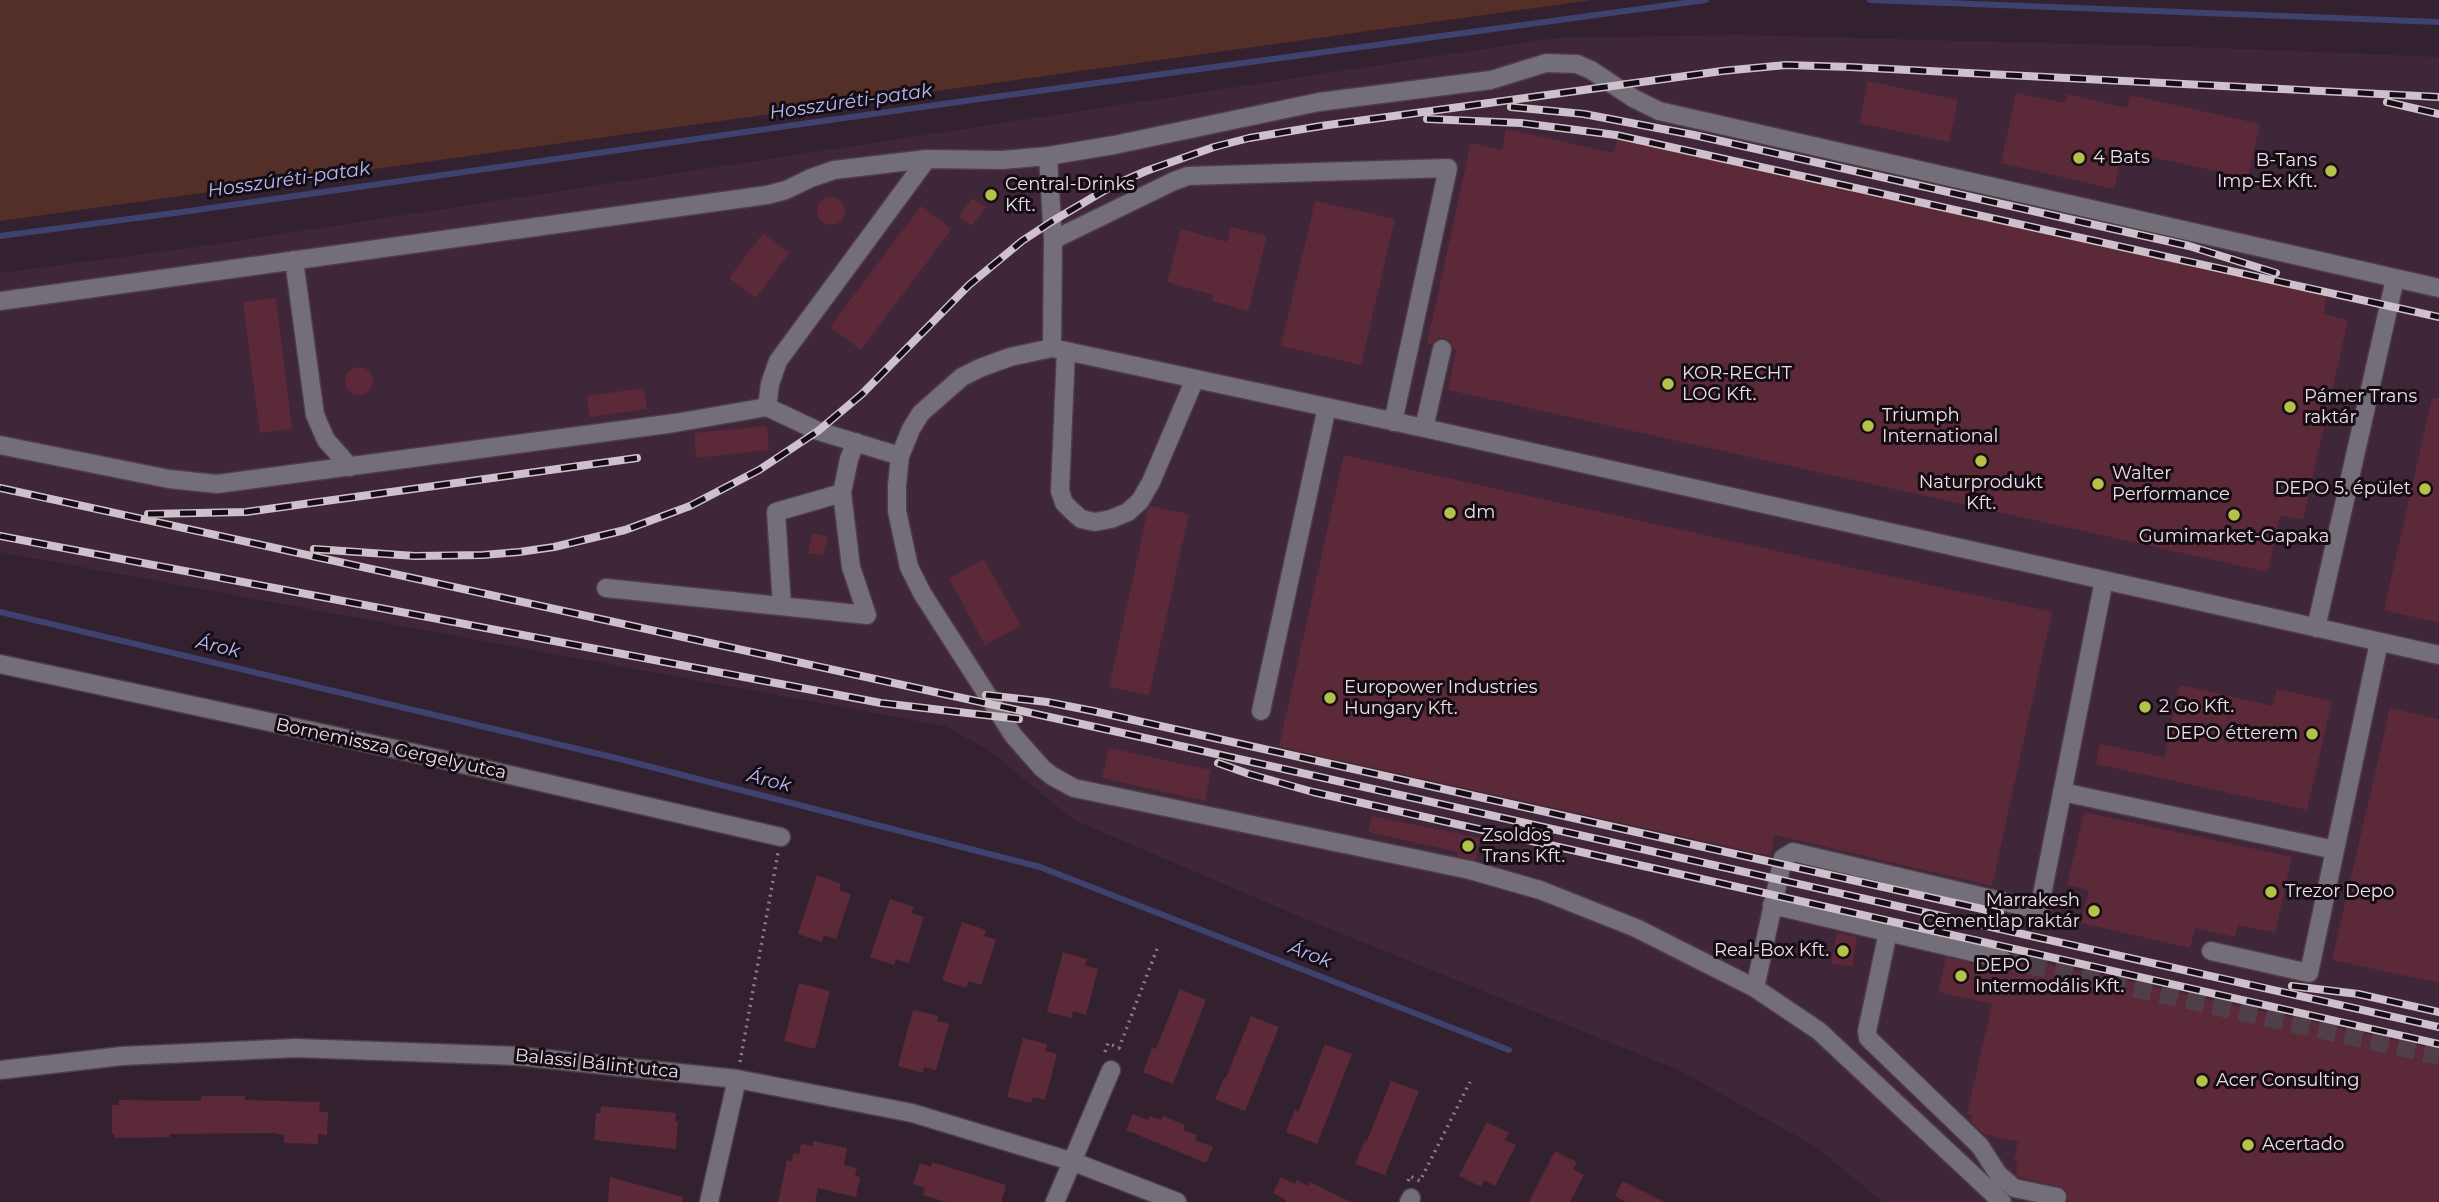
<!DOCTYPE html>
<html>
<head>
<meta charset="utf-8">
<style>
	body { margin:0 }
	canvas { display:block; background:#34212f }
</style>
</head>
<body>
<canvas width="2439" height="1202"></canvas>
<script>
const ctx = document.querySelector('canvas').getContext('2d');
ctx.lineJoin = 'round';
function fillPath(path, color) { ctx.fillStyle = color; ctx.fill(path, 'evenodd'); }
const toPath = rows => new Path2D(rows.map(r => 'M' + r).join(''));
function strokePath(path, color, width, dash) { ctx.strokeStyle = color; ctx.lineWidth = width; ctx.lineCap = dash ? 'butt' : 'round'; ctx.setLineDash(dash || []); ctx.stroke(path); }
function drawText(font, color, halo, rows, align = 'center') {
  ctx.font = font + ' Montserrat,sans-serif'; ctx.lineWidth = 6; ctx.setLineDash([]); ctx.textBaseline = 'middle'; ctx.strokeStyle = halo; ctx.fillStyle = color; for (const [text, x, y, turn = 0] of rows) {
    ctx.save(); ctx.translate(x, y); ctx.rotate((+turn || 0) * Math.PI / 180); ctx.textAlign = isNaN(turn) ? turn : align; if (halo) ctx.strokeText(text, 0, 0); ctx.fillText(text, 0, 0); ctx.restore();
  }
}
fillPath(toPath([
	[1738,35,2190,47,2439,57,2439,1202,1883,1202,1816,1147,1681,1071,1308,920,1074,820,990,751,945,726,0,552,0,273,191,248,1556,38]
]), '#3f2639');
fillPath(toPath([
	[0,0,1592,0,0,221]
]), '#542f28');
strokePath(toPath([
	[1870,0,2439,22],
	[0,236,182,212,950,103,1706,0],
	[0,612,620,759,1040,867,1509,1050]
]), '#3f416f', 6);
fillPath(toPath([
	[1868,81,1958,100,1949,142,1859,123],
	[2016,93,2065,103,2067,94,2127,108,2130,95,2260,124,2248,178,2123,151,2114,189,2001,163],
	[1506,129,1614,153,1618,139,2326,296,2324,314,2348,320,2303,520,2280,515,2268,572,1448,390,1456,350,1453,349,1450,341,1444,338,1438,338,1432,344,1427,343,1471,143,1502,150],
	'817 211a14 14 0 1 1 28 0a14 14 0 1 1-28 0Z',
	[972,198,986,207,972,226,959,217],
	[1315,201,1395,219,1361,365,1281,346],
	[921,206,952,229,861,350,830,327],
	[1231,227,1267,236,1248,311,1212,301,1213,295,1167,282,1181,229,1227,242],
	[763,233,789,253,756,298,729,278],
	[276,298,292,429,260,433,243,302],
	'345 381a14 14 0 1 1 28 0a14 14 0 1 1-28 0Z',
	[644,388,647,409,589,417,587,396],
	[2432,398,2439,398,2439,623,2384,610],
	[767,426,769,450,696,458,694,433],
	[1344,455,2052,612,1992,886,1775,835,1771,856,1279,747],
	[1150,506,1189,514,1149,695,1109,687,1148,509],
	[812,533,828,537,823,556,808,553],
	[984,559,1021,626,985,645,949,578],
	[2180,685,2273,706,2277,689,2332,701,2307,810,2096,764,2100,744,2164,757],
	[2390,708,2439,719,2439,983,2332,960],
	[1109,748,1211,770,1205,801,1102,778],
	[2084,812,2292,857,2275,933,2238,925,2235,937,2195,928,2190,948,2081,923,2089,890,2067,885],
	[1372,816,1480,838,1476,860,1457,856,1458,852,1368,832],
	[817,875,841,884,839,890,851,894,836,939,824,935,822,942,798,934],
	[890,899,914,907,911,913,924,917,909,963,896,959,894,965,870,957],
	[962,922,986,930,984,936,996,940,981,985,969,981,966,988,942,980],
	[1837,933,1857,937,1852,967,1831,963],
	[1063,952,1087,959,1085,966,1098,969,1086,1015,1073,1011,1072,1018,1047,1012],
	[2013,956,2439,1050,2439,1202,2067,1202,2068,1194,2064,1188,2019,1177,2016,1174,2018,1162,2014,1161,2018,1142,1984,1134,1971,1121,1972,1115,1967,1114,1992,1004,1938,992,1946,957,2000,970,2011,966],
	[799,983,830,991,815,1049,784,1041],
	[1180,989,1206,1000,1173,1084,1143,1072,1152,1048,1156,1049],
	[913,1010,938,1016,937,1021,949,1024,936,1070,924,1067,923,1073,898,1066],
	[1251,1016,1279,1027,1245,1111,1215,1099,1224,1078,1226,1078],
	[1023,1038,1047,1044,1045,1051,1057,1054,1045,1100,1033,1097,1031,1103,1007,1097],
	[1325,1044,1352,1054,1317,1144,1286,1132,1295,1110,1298,1112],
	[1391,1081,1419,1091,1385,1175,1355,1164,1365,1140,1367,1141],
	[201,1096,245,1096,245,1100,320,1102,319,1112,328,1112,327,1135,318,1134,318,1144,284,1143,284,1135,273,1133,170,1134,170,1137,115,1138,115,1134,112,1134,112,1105,119,1105,119,1100,201,1101],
	[601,1106,676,1113,675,1121,678,1121,676,1149,594,1140,596,1113,600,1113],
	[1133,1114,1148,1120,1150,1116,1161,1120,1163,1116,1185,1125,1183,1130,1197,1135,1195,1140,1213,1147,1206,1163,1126,1130],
	[1487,1122,1509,1133,1505,1140,1516,1145,1495,1186,1484,1180,1481,1187,1459,1176],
	[813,1141,847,1148,844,1165,857,1168,855,1176,860,1177,856,1197,818,1188,815,1202,778,1202,787,1160,792,1161,793,1153,799,1154,801,1144,813,1146],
	[1555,1151,1577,1162,1573,1169,1584,1175,1570,1202,1529,1202],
	[932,1162,1006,1185,1001,1202,946,1202,923,1195,925,1188,913,1184,920,1163,931,1167],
	[610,1177,683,1197,682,1202,608,1202],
	[1281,1177,1295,1184,1297,1180,1308,1186,1310,1182,1351,1202,1285,1202,1286,1200,1273,1193],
	[1623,1181,1665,1202,1626,1202,1615,1196]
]), '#5b2937');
strokePath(toPath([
	[2002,959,2439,1056]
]), '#503e4b', 18, [18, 9]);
const minor = toPath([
	[1048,156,1053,240,1052,348],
	[1053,240,1174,181,1188,176,1448,168,1393,422],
	[294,260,315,415,326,440,350,467],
	[0,301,767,195,786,190,811,178,834,170,927,159],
	[1066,351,1060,491,1064,503,1072,511,1081,519,1095,522,1111,519,1128,512,1140,501,1151,482,1195,379],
	[767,407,770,384,778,361,927,159,1002,160,1048,156,1114,145,1319,102,1491,80,1546,63,1577,64,1591,70,1633,98,1659,111,2439,288],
	[1424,428,1442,349],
	[0,445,169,479,217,484,675,423,767,407,818,431,900,456],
	[606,588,867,615,851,567,842,493,849,459,856,442],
	[782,606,776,512,842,493],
	[2316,628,2395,279],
	[0,664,414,753,781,837],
	[1261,711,1327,407],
	[2062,792,2335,850],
	[1772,905,2002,959],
	[1888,932,1867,1031,1868,1038,1980,1146,1998,1174,2014,1188,2057,1197],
	[2211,951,2309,973,2379,642],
	[1755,988,1783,858,1793,852,2039,910,2104,580],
	[0,1070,122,1056,296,1048,518,1056,737,1079,912,1113,1074,1162,1177,1202],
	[709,1202,737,1079],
	[1055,1202,1111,1070],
	[1409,1202,1411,1198],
	[2002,1202,1819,1031,1755,988,1636,928,1540,890,1470,870,1074,788,1052,776,1042,768,1013,735,922,593,909,567,897,511,897,485,900,456,911,429,921,413,962,377,980,368,1010,357,1052,348,1424,428,2439,655]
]);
strokePath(minor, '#4e3c49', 21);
strokePath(toPath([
	[1105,1052,1108,1043,1119,1048,1157,949],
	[740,1062,778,853],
	[1408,1181,1410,1176,1420,1181,1470,1082]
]), '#8c7c88', 3.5, [2, 5]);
strokePath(minor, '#746e79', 18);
const rail = toPath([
	[2387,102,2439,114],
	[1511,107,1584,114,1694,135,2189,246,2276,273],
	[1427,119,1521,123,1616,135,2439,317],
	[0,488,1118,732,2439,1027],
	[148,514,246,512,637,458],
	[0,536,881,703,1019,719],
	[314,549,415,556,483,555,519,552,554,547,625,530,690,506,759,470,818,431,862,394,969,285,1022,241,1051,222,1112,186,1146,171,1214,147,1249,138,1321,126,1722,71,1786,65,1850,67,2439,97],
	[986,695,1047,702,1093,711,2000,913],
	[1218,763,1249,774,1313,792,2439,1044],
	[2292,986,2358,994,2439,1012]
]);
strokePath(rail, '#cfc1cb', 8);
strokePath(rail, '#160d14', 5, [16]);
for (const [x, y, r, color] of [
	[2079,158,7,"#b5c249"],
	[2331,171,7,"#b5c249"],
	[991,195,7,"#b5c249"],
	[1668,384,7,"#b5c249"],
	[2290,407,7,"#b5c249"],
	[1868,426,7,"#b5c249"],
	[1981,461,7,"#b5c249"],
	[2098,484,7,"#b5c249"],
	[2425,489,7,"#b5c249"],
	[1450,513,7,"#b5c249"],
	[2234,515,7,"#b5c249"],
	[1330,698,7,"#b5c249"],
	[2145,707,7,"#b5c249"],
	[2312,734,7,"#b5c249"],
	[1468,846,7,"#b5c249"],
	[2271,892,7,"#b5c249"],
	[2094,911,7,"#b5c249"],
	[1843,951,7,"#b5c249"],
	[1961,976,7,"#b5c249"],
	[2202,1081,7,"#b5c249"],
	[2248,1145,7,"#b5c249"]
]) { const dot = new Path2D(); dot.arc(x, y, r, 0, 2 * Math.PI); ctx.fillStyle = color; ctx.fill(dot); strokePath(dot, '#160d14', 2.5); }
drawText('18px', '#eddfe9', '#160d14', [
	["4 Bats",2093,158],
	["B-Tans",2317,161,"right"],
	["Imp-Ex Kft.",2317,182,"right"],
	["Central-Drinks",1005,185],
	["Kft.",1005,206],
	["KOR-RECHT",1682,374],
	["LOG Kft.",1682,395],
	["Pámer Trans",2304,397],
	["raktár",2304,418],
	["Triumph",1882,416],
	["International",1882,437],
	["Walter",2112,474],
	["Performance",2112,495],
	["Naturprodukt",1981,483,"center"],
	["Kft.",1981,504,"center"],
	["DEPO 5. épület",2411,489,"right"],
	["dm",1464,513],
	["Gumimarket-Gapaka",2234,537,"center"],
	["Europower Industries",1344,688],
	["Hungary Kft.",1344,709],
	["2 Go Kft.",2159,707],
	["DEPO étterem",2298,734,"right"],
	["Zsoldos",1482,836],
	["Trans Kft.",1482,857],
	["Trezor Depo",2285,892],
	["Marrakesh",2080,901,"right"],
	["Cementlap raktár",2080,922,"right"],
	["Real-Box Kft.",1829,951,"right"],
	["DEPO",1975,966],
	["Intermodális Kft.",1975,987],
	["Acer Consulting",2216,1081],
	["Acertado",2262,1145]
], 'left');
drawText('18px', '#eddfe9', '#160d14', [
	["Bornemissza Gergely utca",391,749,12],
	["Balassi Bálint utca",597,1064,6]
]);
drawText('italic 19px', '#b6bcf8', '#160d14', [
	["Hosszúréti-patak",851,102,-8],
	["Hosszúréti-patak",289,180,-8],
	["Árok",218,647,13],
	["Árok",769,781,14],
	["Árok",1310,955,21]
]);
</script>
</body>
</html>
